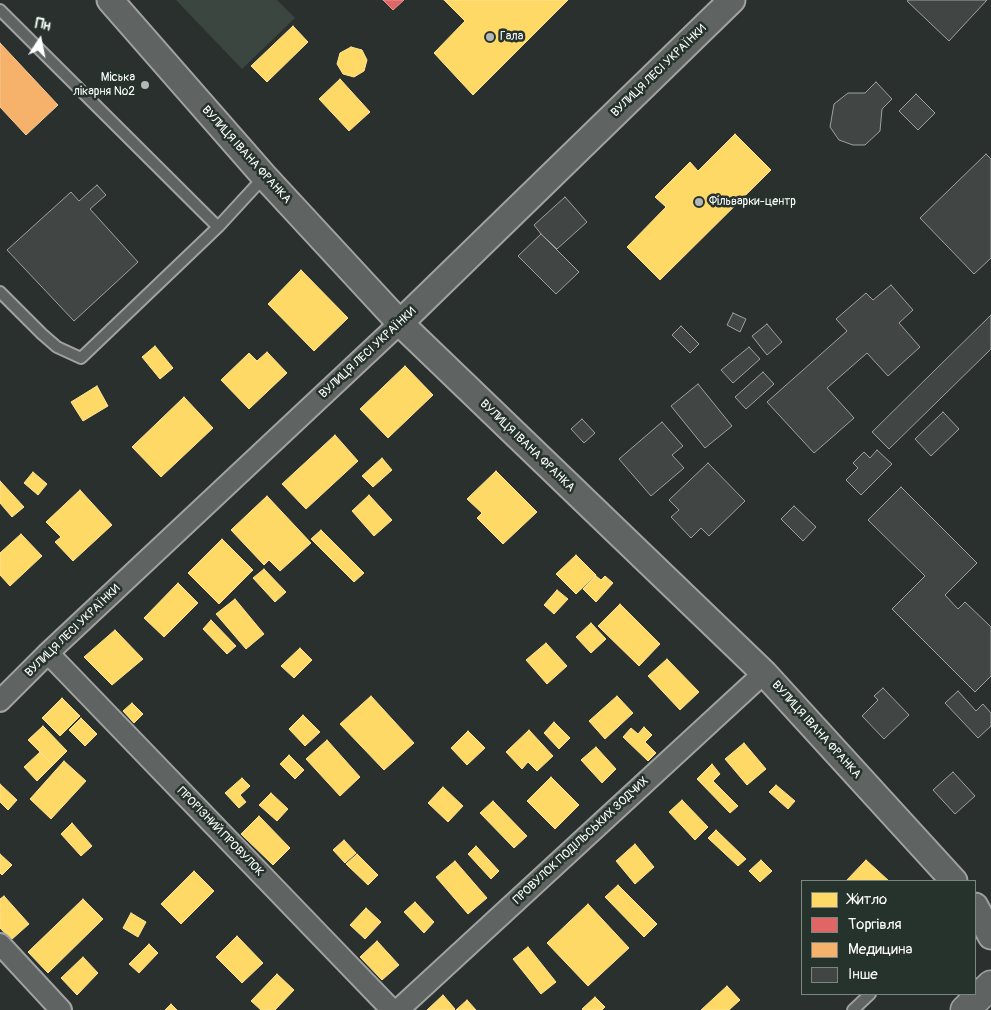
<!DOCTYPE html>
<html>
<head>
<meta charset="utf-8">
<style>
	body { margin:0 }
	#map { position:relative; width:991px; height:1010px; overflow:hidden; background:#29302d; font-family:Pangolin,sans-serif }
	canvas { display:block }
	.legend { position:absolute; left:801px; top:880px; width:175px; height:115px; box-sizing:border-box; background:#26332d; border:1px solid #7d8581; margin:0; padding:6px 9px; list-style:none; font-size:15px; color:#fff }
	.legend li { display:flex; align-items:center; gap:10px; height:25px }
	.legend b { width:25px; border:1px solid #7d8581 }
	.north { position:absolute; left:15px; top:15px; width:50px; height:50px; -webkit-text-stroke:4px #26332d; paint-order:stroke; rotate:11deg; font-size:14px; font-weight:700; line-height:20px; text-align:center; color:#fff }
	.north::after { content:''; display:block; margin:auto; width:18px; height:22px; background:#fff; clip-path:polygon(50% 0,100% 100%,50% 72%,0 100%) }
</style>
</head>
<body>
<div id="map">
<canvas width="991" height="1010"></canvas>
<ul class="legend">
<li><b style="height:14px;background:#ffd966"></b>Житло</li>
<li><b style="height:14px;background:#e06666"></b>Торгівля</li>
<li><b style="height:14px;background:#f6b26b"></b>Медицина</li>
<li><b style="height:14px;background:#414644"></b>Інше</li>
</ul>
<div class="north">Пн</div>
</div>
<script>
const ctx = document.querySelector('canvas').getContext('2d');
ctx.lineJoin = 'round';
function fillPath(path, color) { ctx.fillStyle = color; ctx.fill(path, 'evenodd'); }
const toPath = rows => new Path2D(rows.map(r => 'M' + r).join(''));
function strokePath(path, color, width, dash) { ctx.strokeStyle = color; ctx.lineWidth = width; ctx.lineCap = dash ? 'butt' : 'round'; ctx.setLineDash(dash || []); ctx.stroke(path); }
function drawText(font, color, halo, rows, align = 'center') {
  ctx.font = font + ' Pangolin,sans-serif'; ctx.lineWidth = 5; ctx.setLineDash([]); ctx.textBaseline = 'middle'; ctx.strokeStyle = halo; ctx.fillStyle = color; for (const [text, x, y, turn = 0] of rows) {
    ctx.save(); ctx.translate(x, y); ctx.rotate((+turn || 0) * Math.PI / 180); ctx.textAlign = isNaN(turn) ? turn : align; if (halo) ctx.strokeText(text, 0, 0); ctx.fillText(text, 0, 0); ctx.restore();
  }
}
fillPath(toPath([
	[176,0,277,0,295,18,242,69]
]), '#3b4641');
const homes = toPath([
	[444,0,568,0,473,95,434,53,465,21,444,0],
	[293,26,308,42,267,82,251,66,293,26],
	[351,47,362,50,367,60,364,71,354,77,343,74,337,64,340,53,351,47],
	[340,79,370,112,349,131,319,99,340,79],
	[735,134,771,170,660,280,627,247,666,207,655,197,690,162,698,171,735,134],
	[301,270,348,318,314,351,268,304,301,270],
	[155,346,173,368,160,379,142,357,155,346],
	[267,352,287,373,249,409,221,380,249,353,257,361,267,352],
	[405,366,433,395,388,438,360,409,405,366],
	[97,386,108,406,83,421,71,402,97,386],
	[184,397,213,428,161,477,132,447,184,397],
	[335,435,358,461,306,509,282,484,335,435],
	[382,458,392,470,373,487,362,476,382,458],
	[496,471,537,512,503,544,477,518,482,513,467,499,496,471],
	[33,472,47,484,38,495,24,483,33,472],
	[0,481,24,507,12,517,0,503,0,481],
	[80,490,112,525,73,561,55,542,61,537,46,522,80,490],
	[369,495,392,520,374,536,352,511,369,495],
	[267,496,311,543,280,571,269,560,264,565,231,530,267,496],
	[321,530,364,573,354,582,311,539,321,530],
	[21,534,42,556,10,586,0,575,0,553,21,534],
	[222,539,253,570,219,604,188,573,222,539],
	[576,555,596,575,576,594,556,574,576,555],
	[264,569,286,592,275,602,253,578,264,569],
	[596,576,601,580,605,576,613,583,596,602,583,589,596,576],
	[178,583,198,603,164,637,144,618,178,583],
	[557,590,568,599,554,614,544,605,557,590],
	[235,599,264,634,246,649,216,614,235,599],
	[620,604,660,644,639,666,598,626,620,604],
	[211,620,236,646,227,654,203,629,211,620],
	[591,623,606,639,591,653,576,637,591,623],
	[115,630,143,659,112,685,84,657,115,630],
	[546,643,567,666,547,684,526,660,546,643],
	[300,648,312,660,294,678,281,666,300,648],
	[667,659,699,692,680,710,648,676,667,659],
	[371,696,414,743,384,770,340,724,371,696],
	[617,696,633,713,605,739,589,721,617,696],
	[62,698,80,716,60,736,42,718,62,698],
	[132,703,143,714,134,723,123,711,132,703],
	[303,715,320,732,305,746,289,729,303,715],
	[81,718,97,734,85,746,69,730,81,718],
	[554,722,570,738,559,749,544,733,554,722],
	[43,726,67,751,53,765,28,740,43,726],
	[644,727,652,735,645,742,656,753,648,761,623,737,631,728,638,734,644,727],
	[529,730,553,756,537,771,528,762,522,769,506,752,529,730],
	[468,731,485,748,467,765,451,748,468,731],
	[327,740,360,777,340,796,306,759,327,740],
	[744,743,766,769,747,785,725,759,744,743],
	[596,747,616,769,602,783,581,760,596,747],
	[40,752,53,765,37,781,24,767,40,752],
	[289,755,304,770,295,779,280,764,289,755],
	[64,761,86,781,51,819,30,799,64,761],
	[712,764,720,774,713,781,738,806,730,813,697,779,712,764],
	[551,777,579,805,555,829,527,801,551,777],
	[242,778,250,786,240,795,246,802,239,808,225,793,242,778],
	[0,784,17,800,8,810,0,802,0,784],
	[776,785,795,801,788,809,769,792,776,785],
	[443,787,463,806,448,822,428,803,443,787],
	[271,793,288,809,277,821,259,805,271,793],
	[682,800,708,827,695,840,669,812,682,800],
	[493,801,527,836,514,848,480,813,493,801],
	[259,816,290,848,273,865,241,834,259,816],
	[72,823,92,846,81,856,61,834,72,823],
	[716,830,746,859,738,866,708,838,716,830],
	[344,840,356,853,345,863,333,850,344,840],
	[635,844,654,867,635,884,616,861,635,844],
	[476,846,499,871,491,879,468,854,476,846],
	[0,854,12,865,2,875,0,873,0,854],
	[357,854,378,875,368,885,346,864,357,854],
	[761,860,772,871,760,882,749,871,761,860],
	[866,860,889,881,846,881,866,860],
	[455,861,487,898,468,914,436,877,455,861],
	[194,871,214,891,181,924,161,904,194,871],
	[618,885,657,924,644,937,605,897,618,885],
	[4,896,29,924,11,940,0,928,0,899,4,896],
	[83,899,103,919,48,973,28,952,83,899],
	[415,902,434,922,424,933,404,912,415,902],
	[588,904,629,948,588,986,547,943,588,904],
	[366,908,381,922,365,939,350,925,366,908],
	[131,913,146,922,138,937,123,928,131,913],
	[237,936,263,963,242,983,216,957,237,936],
	[377,941,399,965,382,980,360,957,377,941],
	[149,944,158,953,139,973,129,964,149,944],
	[528,947,556,982,541,994,513,959,528,947],
	[83,957,98,973,77,995,61,978,83,957],
	[277,974,294,990,275,1010,261,1010,251,1001,277,974],
	[727,986,740,1000,729,1010,701,1010,727,986],
	[443,995,455,1009,454,1010,427,1010,443,995],
	[595,997,605,1007,602,1010,583,1010,582,1009,595,997],
	[467,1000,476,1010,456,1010,467,1000],
	[171,1004,177,1010,165,1010,171,1004]
]);
fillPath(homes, '#ffd966');
strokePath(homes, '#ffe494', 1);
const shops = toPath([
	[383,0,404,0,393,10,383,0]
]);
fillPath(shops, '#e06666');
strokePath(shops, '#e99494', 1);
const health = toPath([
	[0,43,58,105,26,135,0,107,0,43]
]);
fillPath(health, '#f6b26b');
strokePath(health, '#f9c997', 1);
const building = toPath([
	[909,0,987,0,949,41,907,1,909,0],
	[876,82,892,99,882,109,880,131,865,145,853,145,839,140,830,127,834,104,848,93,865,93,876,82],
	[916,94,935,113,918,130,899,111,916,94],
	[986,154,991,159,991,258,974,274,920,218,986,154],
	[97,185,106,195,90,209,138,262,74,321,7,250,71,192,79,201,97,185],
	[565,197,587,222,557,249,541,234,534,225,565,197],
	[541,234,579,272,556,294,518,256,541,234],
	[891,285,913,310,899,323,920,347,888,376,867,353,827,388,854,418,814,453,767,402,847,331,836,319,866,293,873,300,891,285],
	[733,313,746,319,740,332,727,325,733,313],
	[991,315,991,349,889,449,872,432,991,315],
	[767,324,782,342,767,355,752,336,767,324],
	[681,326,699,344,690,353,672,335,681,326],
	[749,347,760,359,733,383,721,370,749,347],
	[763,372,774,384,746,409,735,397,763,372],
	[698,384,732,426,705,448,671,406,698,384],
	[943,412,959,429,931,456,915,439,943,412],
	[582,419,595,433,584,443,571,429,582,419],
	[662,422,683,446,672,455,684,468,651,496,619,459,662,422],
	[877,450,892,464,861,495,846,480,858,468,853,463,864,452,870,458,877,450],
	[708,463,745,501,709,536,701,528,691,538,671,517,679,510,669,500,708,463],
	[901,487,977,563,945,595,958,609,965,602,991,627,991,676,975,692,892,609,925,576,868,520,901,487],
	[794,506,816,527,803,541,781,519,794,506],
	[883,688,909,715,884,739,862,716,878,700,874,696,883,688],
	[958,691,976,711,983,704,991,713,991,726,978,738,945,703,958,691],
	[953,772,975,796,955,814,933,790,953,772]
]);
fillPath(building, '#414644');
strokePath(building, '#9fa2a0', 1);
const service = toPath([
	[0,10,218,227],
	[0,292,42,334,57,347,81,358,218,227,264,177],
	[853,1010,870,994]
]);
const minor = toPath([
	[48,653,392,1010],
	[0,701,48,653,400,323],
	[0,944,61,1010],
	[398,1010,764,673]
]);
const tertiary = toPath([
	[110,0,264,176,400,323,764,673,954,881],
	[400,323,732,0],
	[975,906,991,936]
]);
const primary = toPath([
	[965,1010,991,985]
]);
strokePath(service, '#9fa2a0', 14);
strokePath(minor, '#9fa2a0', 24);
strokePath(tertiary, '#9fa2a0', 29);
strokePath(primary, '#9fa2a0', 31);
strokePath(service, '#5f6362', 10);
strokePath(minor, '#5f6362', 20);
strokePath(tertiary, '#5f6362', 25);
strokePath(primary, '#5f6362', 28);
for (const [x, y, r, color] of [
	[490,37,5,"#b4b7b6"],
	[145,85,5,"#b4b7b6"],
	[699,202,5,"#b4b7b6"]
]) { const dot = new Path2D(); dot.arc(x, y, r, 0, 2 * Math.PI); ctx.fillStyle = color; ctx.fill(dot); strokePath(dot, '#26332d', 2); }
drawText('12px', '#fff', '#26332d', [
	["Гала",500,37],
	["Міська",135,78,"right"],
	["лікарня №2",135,92,"right"],
	["Фільварки-центр",709,202]
], 'left');
drawText('12px', '#fff', '#26332d', [
	["ВУЛИЦЯ ЛЕСІ УКРАЇНКИ",659,71,-44],
	["ВУЛИЦЯ ІВАНА ФРАНКА",246,155,48],
	["ВУЛИЦЯ ЛЕСІ УКРАЇНКИ",368,353,-43],
	["ВУЛИЦЯ ІВАНА ФРАНКА",527,446,44],
	["ВУЛИЦЯ ЛЕСІ УКРАЇНКИ",73,631,-44],
	["ВУЛИЦЯ ІВАНА ФРАНКА",816,730,48],
	["ПРОРІЗНИЙ ПРОВУЛОК",220,832,46],
	["ПРОВУЛОК ПОДІЛЬСЬКИХ ЗОДЧИХ",581,841,-43]
]);
</script>
</body>
</html>
